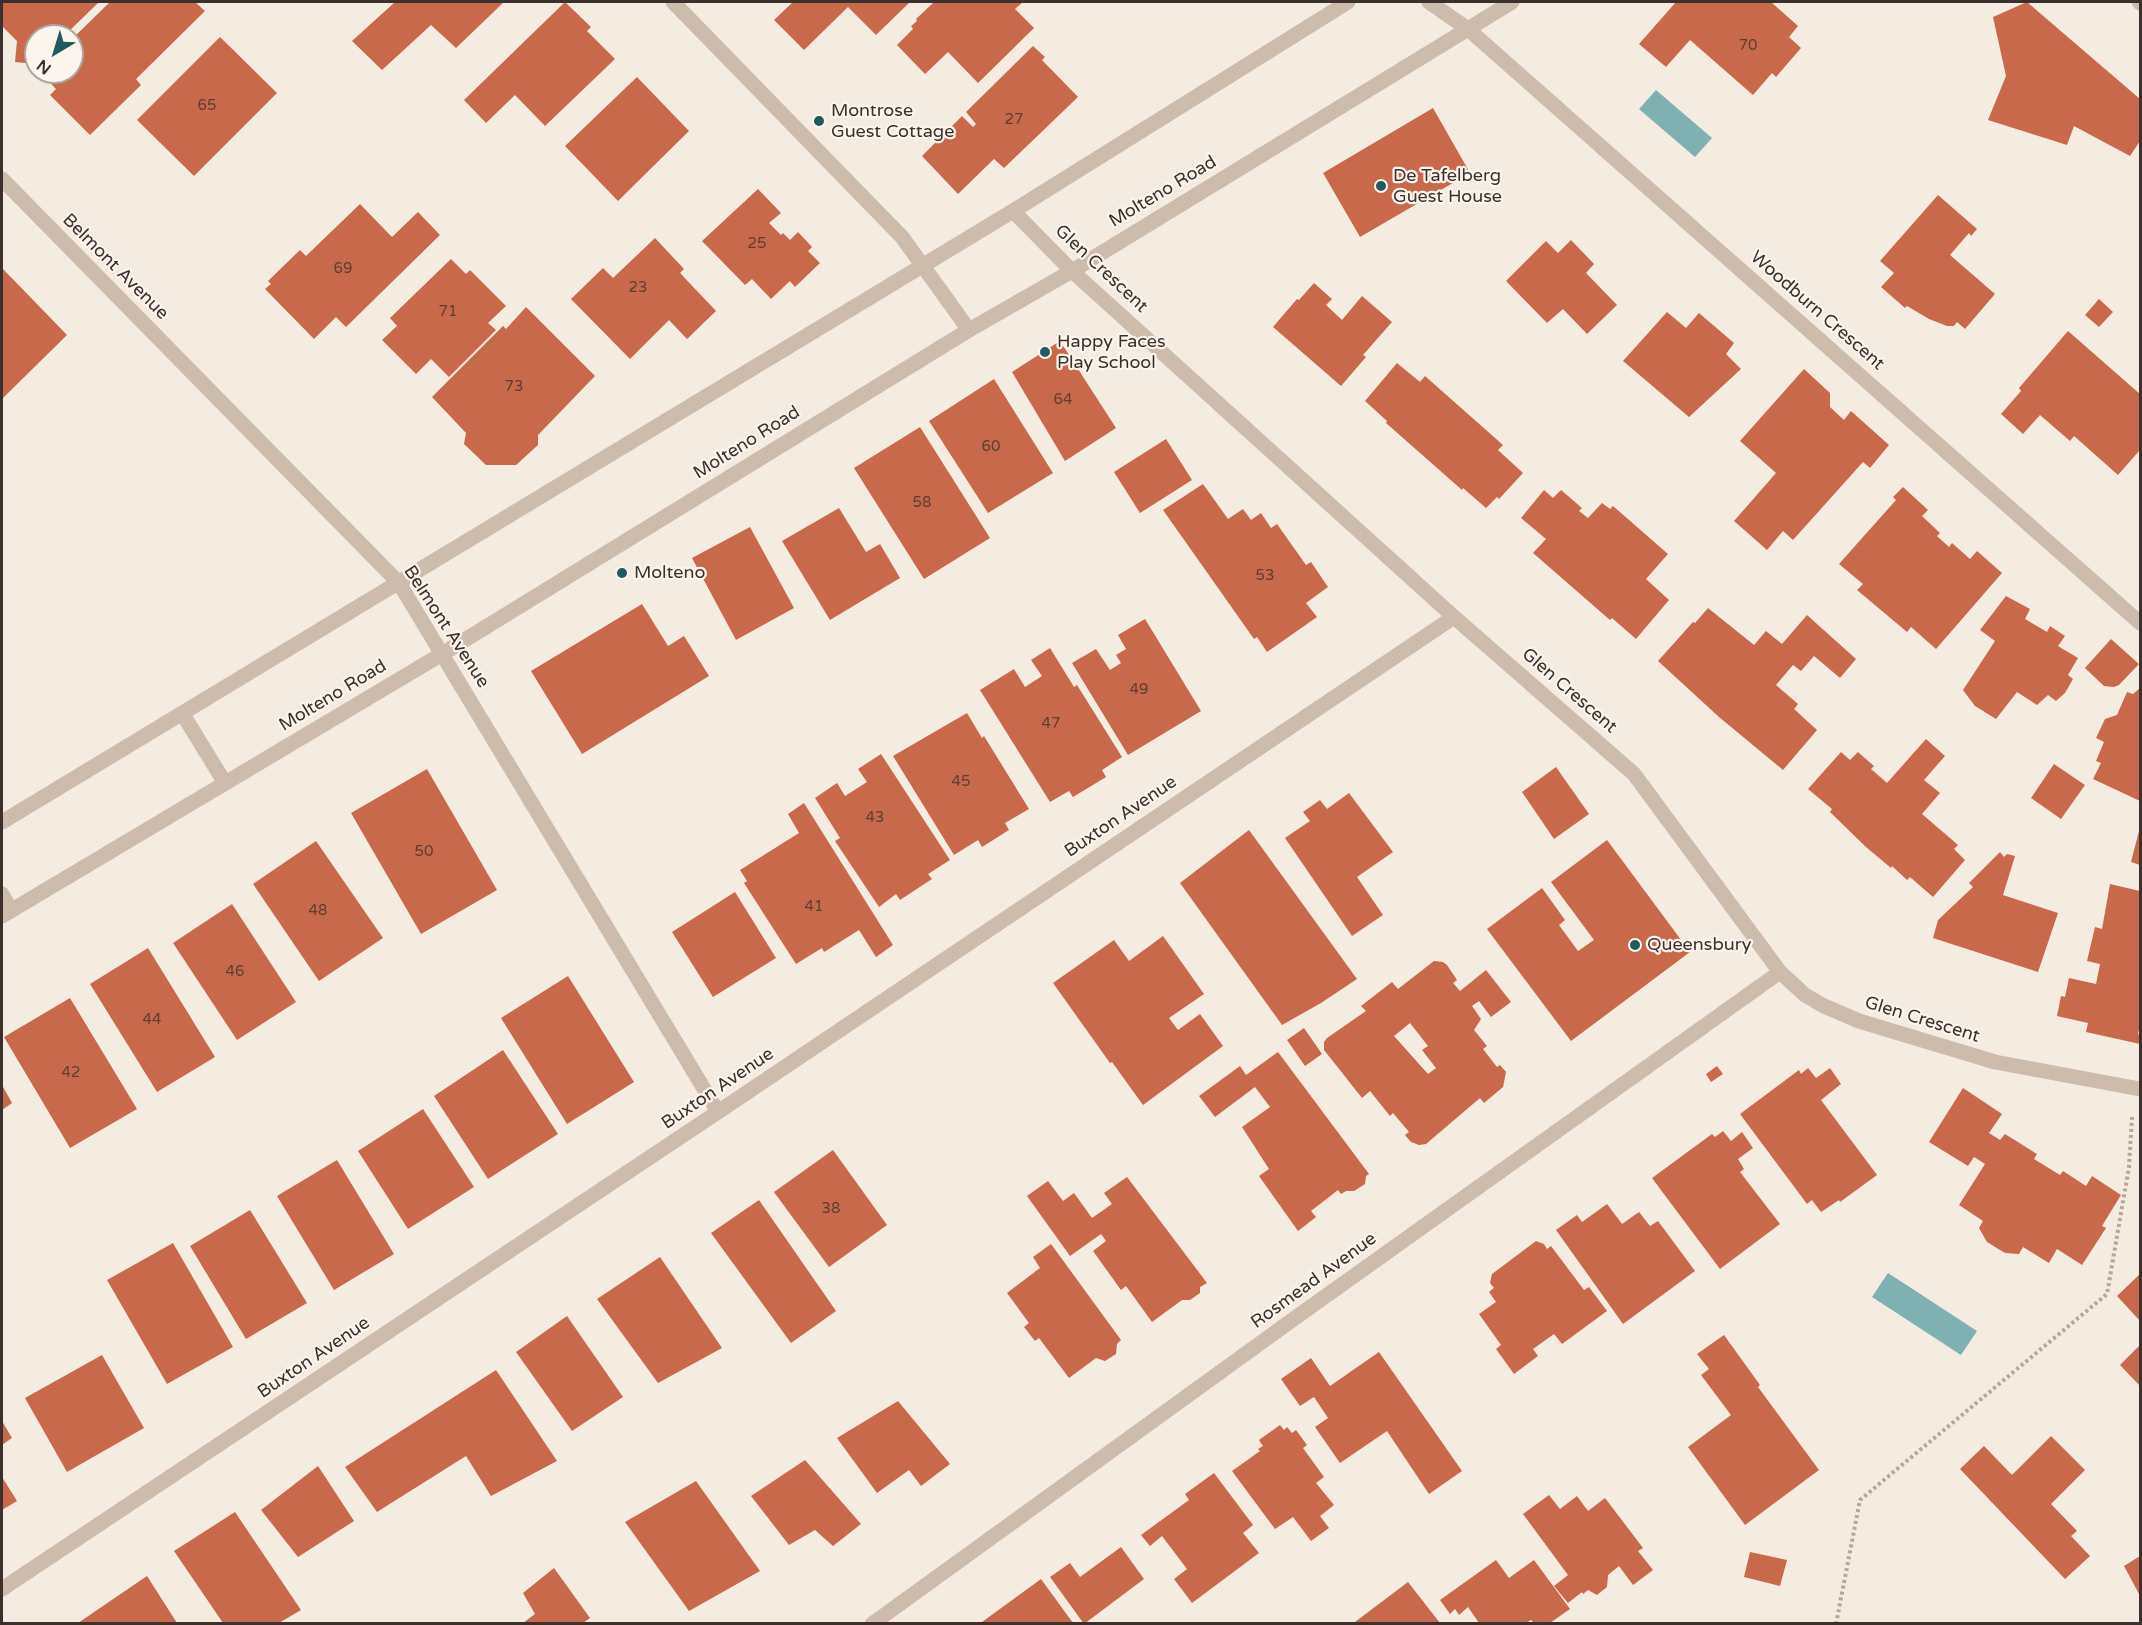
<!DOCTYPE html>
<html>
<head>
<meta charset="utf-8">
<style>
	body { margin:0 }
	#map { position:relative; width:2142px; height:1625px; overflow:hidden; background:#f4ebe1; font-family:"Varela Round",sans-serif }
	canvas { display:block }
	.frame { position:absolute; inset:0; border:3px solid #3b302b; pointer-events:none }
	.north { position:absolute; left:24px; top:24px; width:60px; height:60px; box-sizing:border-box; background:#fbf5ee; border:2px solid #aea6a0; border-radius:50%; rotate:218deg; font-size:16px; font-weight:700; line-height:24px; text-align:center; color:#3b302b }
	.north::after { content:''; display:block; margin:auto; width:21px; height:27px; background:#1f5a5e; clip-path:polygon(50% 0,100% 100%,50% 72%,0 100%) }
</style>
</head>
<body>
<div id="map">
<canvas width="2142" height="1625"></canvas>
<div class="frame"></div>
<div class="north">N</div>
</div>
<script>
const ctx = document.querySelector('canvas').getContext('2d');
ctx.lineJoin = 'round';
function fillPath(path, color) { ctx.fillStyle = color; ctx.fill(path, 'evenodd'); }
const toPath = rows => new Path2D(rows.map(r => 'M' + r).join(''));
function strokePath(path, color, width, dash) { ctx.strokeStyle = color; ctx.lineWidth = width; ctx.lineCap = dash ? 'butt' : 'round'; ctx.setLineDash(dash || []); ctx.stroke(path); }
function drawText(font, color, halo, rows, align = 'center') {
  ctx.font = font + ' "Varela Round",sans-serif'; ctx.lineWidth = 4.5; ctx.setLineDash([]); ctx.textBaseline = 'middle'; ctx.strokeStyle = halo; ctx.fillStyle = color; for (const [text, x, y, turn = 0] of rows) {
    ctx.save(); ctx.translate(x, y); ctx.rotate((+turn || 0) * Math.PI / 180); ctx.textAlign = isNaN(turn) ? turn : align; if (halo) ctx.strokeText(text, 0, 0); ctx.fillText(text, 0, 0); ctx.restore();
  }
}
fillPath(toPath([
	[1656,90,1712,138,1695,157,1639,109],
	[1888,1273,1977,1331,1961,1355,1872,1297]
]), '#7fb0b2');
fillPath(toPath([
	[2,2,99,2,64,36,36,36,36,64,15,62,17,41,2,26],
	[110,2,195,2,205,11,136,79,141,85,90,135,50,95,56,89,40,72,72,72,72,39],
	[395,2,504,2,456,48,431,25,382,70,352,41],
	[565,2,591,27,587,31,615,59,545,126,515,95,486,123,464,100],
	[793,2,910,2,876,35,848,7,804,50,774,20],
	[934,2,1023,2,1015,9,1034,28,978,83,948,52,925,74,897,45,913,29,911,26,917,21,916,19],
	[1676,2,1771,2,1798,26,1789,37,1801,48,1776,77,1772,73,1753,95,1690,40,1666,67,1639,44],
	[2027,2,2140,99,2140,141,2130,156,2074,126,2067,145,1988,120,2006,76,1993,17],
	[220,37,277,93,194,176,137,120],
	[1033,46,1045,57,1042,60,1078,97,1004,168,994,159,958,194,922,156,962,116,973,127,976,124,966,112],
	[637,77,689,131,618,201,565,146],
	[1433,108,1470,173,1360,237,1323,173],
	[758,189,781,213,769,223,781,235,783,233,790,240,798,232,812,247,808,251,820,263,795,287,790,281,771,299,752,279,745,285,702,241],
	[1938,195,1977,229,1971,236,1969,233,1950,255,1995,294,1965,329,1957,322,1954,326,1947,326,1929,319,1907,306,1905,308,1881,287,1894,273,1880,261],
	[360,204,392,237,418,212,440,235,346,327,336,317,314,339,265,289,271,284,268,281,300,250,306,256],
	[655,238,684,269,680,273,716,311,687,339,669,320,630,359,571,299,603,268,613,278],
	[1571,240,1594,264,1586,273,1617,305,1587,334,1563,309,1547,323,1506,281,1546,241,1558,253],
	[451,259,466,274,470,270,506,306,488,323,496,330,449,377,431,359,416,374,382,340,397,326,390,318],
	[2,268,67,335,2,399],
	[1314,283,1332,299,1326,305,1342,320,1362,296,1392,322,1363,355,1366,357,1341,386,1273,327,1297,299,1299,300],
	[2099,299,2113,312,2099,327,2085,315],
	[526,307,595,376,538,435,538,445,516,465,486,465,464,444,466,433,432,397,503,326,506,329],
	[1667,312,1686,328,1699,313,1734,343,1726,354,1741,369,1689,417,1623,361],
	[2068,331,2140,394,2140,450,2118,475,2074,436,2070,441,2040,415,2023,434,2001,414,2021,391,2019,388],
	[1060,341,1116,428,1065,461,1012,372],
	[1397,363,1420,382,1425,376,1503,445,1498,450,1523,473,1499,499,1497,497,1486,508,1463,488,1462,490,1386,423,1387,421,1365,401],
	[1804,369,1830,393,1830,407,1844,420,1851,411,1889,445,1870,468,1863,462,1793,540,1783,531,1767,550,1734,521,1776,473,1740,441],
	[994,379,1053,473,988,513,929,421],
	[920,427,990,538,924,579,854,468],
	[1166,439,1192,480,1140,513,1114,472],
	[1203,484,1228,519,1243,509,1251,520,1261,513,1271,528,1277,524,1306,565,1311,562,1328,587,1306,603,1317,617,1267,652,1257,637,1254,639,1163,510],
	[1903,487,1928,510,1922,516,1940,533,1937,536,1949,547,1952,543,1970,559,1977,551,2002,573,1936,649,1911,627,1907,632,1857,590,1863,584,1839,564,1896,500,1893,497],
	[1544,490,1553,498,1561,490,1582,508,1579,511,1588,518,1602,503,1610,509,1613,506,1668,554,1646,579,1669,600,1636,639,1612,618,1610,620,1533,553,1546,539,1521,518],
	[839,508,866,552,880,544,900,578,830,620,782,541],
	[750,527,794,608,736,640,692,558],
	[2006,596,2030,609,2025,619,2047,632,2050,626,2065,636,2058,646,2078,658,2068,675,2073,679,2065,693,2056,701,2048,695,2037,705,2017,692,1996,719,1975,706,1963,690,1995,641,1980,630],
	[642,604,668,646,684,636,709,676,582,754,531,671],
	[1708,608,1754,645,1766,631,1782,644,1807,615,1856,659,1840,678,1814,656,1801,671,1793,665,1776,685,1798,704,1794,709,1817,730,1783,770,1719,717,1658,661,1693,622,1695,623],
	[1145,619,1201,711,1128,755,1072,663,1096,649,1110,670,1121,663,1116,655,1126,649,1118,635],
	[2111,639,2139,664,2119,685,2114,687,2104,686,2085,668],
	[1050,648,1074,687,1077,685,1122,757,1102,770,1106,777,1073,797,1069,791,1050,802,980,690,1014,669,1025,687,1042,676,1031,660],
	[2140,688,2140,801,2093,779,2101,763,2096,761,2104,742,2096,738,2105,719,2117,715,2127,692,2133,694],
	[967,713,982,738,984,736,1029,809,1005,823,1009,830,982,847,978,840,954,855,893,756],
	[1926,739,1945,756,1924,780,1940,793,1922,814,1958,845,1954,849,1965,860,1933,897,1910,877,1907,880,1892,866,1891,868,1866,847,1830,812,1832,809,1808,789,1841,752,1850,760,1858,752,1874,766,1871,769,1887,783],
	[881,754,950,860,928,874,932,879,900,900,896,894,879,907,835,841,840,838,815,798,837,783,845,796,867,782,858,769],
	[2054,764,2085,785,2061,819,2031,798],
	[1556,767,1589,814,1554,839,1522,792],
	[427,769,497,890,421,934,351,813],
	[1349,793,1393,852,1357,877,1383,915,1352,936,1285,838,1310,821,1303,812,1320,800,1327,809],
	[804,803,893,945,876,957,859,930,824,952,822,948,796,964,744,883,747,881,740,870,799,833,788,814],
	[2140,827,2140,865,2131,862],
	[1249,830,1357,979,1321,1003,1282,1025,1180,883],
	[1607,840,1690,952,1571,1041,1487,929,1542,888,1565,920,1559,925,1578,951,1594,940,1551,882],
	[316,841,383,938,319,981,253,884],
	[2000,852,2004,857,2007,854,2015,856,2003,895,2058,913,2038,972,1933,938,1938,920,1973,887,1969,883],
	[2110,884,2140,891,2140,1025,2138,1034,2140,1035,2140,1044,2086,1032,2088,1023,2057,1016,2061,996,2065,997,2069,978,2096,984,2100,964,2087,961,2095,927,2102,929],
	[735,892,776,958,713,997,672,932],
	[232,904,296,1002,237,1040,173,943],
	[1163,936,1204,994,1169,1018,1178,1030,1200,1014,1223,1046,1143,1105,1112,1062,1110,1063,1053,983,1114,940,1129,961],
	[148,948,215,1057,157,1092,90,984],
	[1434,961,1443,962,1447,965,1457,980,1453,983,1460,991,1486,970,1511,1002,1491,1017,1479,1001,1472,1006,1481,1019,1474,1030,1487,1046,1483,1049,1497,1067,1500,1065,1506,1072,1503,1087,1484,1103,1480,1098,1426,1144,1419,1145,1411,1142,1405,1135,1409,1132,1393,1113,1390,1116,1370,1091,1362,1098,1324,1050,1324,1042,1327,1038,1366,1011,1361,1006,1392,982,1398,989],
	[1410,1023,1428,1046,1422,1050,1436,1068,1428,1074,1394,1036],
	[568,976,634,1082,567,1124,501,1018],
	[70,998,137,1109,70,1148,4,1037],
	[1304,1028,1322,1054,1305,1066,1287,1040],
	[503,1050,558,1134,488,1179,434,1096],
	[1278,1052,1369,1174,1366,1176,1365,1184,1354,1191,1346,1191,1341,1194,1338,1190,1311,1211,1316,1217,1298,1231,1259,1176,1269,1169,1242,1127,1270,1107,1255,1087,1215,1117,1199,1096,1240,1066,1246,1075],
	[1717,1066,1723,1074,1711,1082,1706,1074],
	[1808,1068,1816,1078,1830,1068,1841,1084,1821,1100,1877,1175,1840,1202,1839,1200,1821,1212,1812,1200,1807,1204,1740,1114,1799,1070,1801,1074],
	[2,1085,12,1103,2,1110],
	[1963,1088,2002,1114,1989,1133,2000,1140,2005,1134,2037,1154,2034,1159,2060,1175,2063,1171,2086,1186,2092,1176,2121,1195,2102,1226,2106,1228,2082,1265,2057,1249,2049,1263,2023,1247,2019,1254,2005,1253,1987,1242,1979,1228,1983,1221,1959,1205,1985,1164,1974,1157,1968,1166,1929,1142],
	[423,1109,474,1187,408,1229,358,1151],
	[1723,1131,1731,1141,1742,1132,1753,1148,1738,1159,1744,1169,1740,1172,1780,1224,1720,1269,1652,1178,1712,1134,1715,1137],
	[833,1150,887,1225,829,1267,774,1192],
	[337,1160,394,1254,334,1290,277,1196],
	[1127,1177,1207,1283,1200,1287,1200,1293,1190,1300,1182,1300,1152,1322,1126,1286,1121,1290,1093,1251,1106,1241,1101,1234,1070,1256,1027,1196,1048,1181,1063,1201,1074,1193,1092,1218,1112,1204,1104,1193],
	[759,1200,836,1311,791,1343,711,1233],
	[1607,1204,1622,1224,1639,1212,1650,1226,1658,1221,1695,1271,1623,1324,1556,1230,1577,1215,1582,1222],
	[250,1210,307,1303,246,1339,190,1246],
	[1536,1241,1544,1244,1547,1249,1551,1246,1584,1290,1589,1287,1607,1311,1562,1344,1554,1334,1533,1349,1538,1356,1514,1374,1496,1349,1501,1345,1479,1314,1496,1302,1489,1292,1494,1288,1490,1283,1492,1274],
	[173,1243,233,1347,167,1384,107,1280],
	[1051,1244,1121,1340,1117,1344,1116,1354,1105,1361,1096,1358,1069,1378,1039,1338,1035,1341,1024,1327,1029,1323,1007,1293,1040,1268,1033,1257],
	[660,1257,722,1348,658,1383,597,1299],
	[2140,1274,2140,1321,2117,1296],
	[567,1316,623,1397,572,1431,516,1352],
	[1724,1335,1760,1385,1758,1387,1819,1470,1745,1525,1688,1447,1731,1415,1701,1375,1709,1369,1697,1354],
	[2140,1345,2140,1386,2120,1365],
	[1379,1352,1462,1471,1429,1494,1387,1431,1340,1463,1315,1427,1328,1418,1314,1397,1300,1406,1281,1379,1311,1358,1330,1386],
	[102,1355,144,1428,67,1472,25,1398],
	[496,1370,557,1461,491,1496,466,1456,377,1512,345,1467],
	[898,1401,950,1464,921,1486,909,1470,877,1493,837,1438],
	[2,1421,12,1438,2,1445],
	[1280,1425,1284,1430,1287,1427,1292,1433,1296,1430,1307,1445,1303,1448,1324,1477,1316,1483,1334,1505,1320,1516,1329,1528,1311,1541,1293,1517,1275,1529,1232,1471,1260,1451,1258,1449,1263,1446,1259,1440],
	[2051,1436,2085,1470,2051,1504,2077,1531,2071,1536,2090,1556,2065,1579,1960,1469,1984,1446,2012,1475],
	[805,1460,861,1524,833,1546,815,1530,789,1545,751,1496],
	[318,1466,354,1521,298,1557,261,1510],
	[1214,1473,1253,1525,1243,1533,1259,1553,1192,1603,1174,1579,1187,1569,1162,1536,1150,1546,1141,1535,1189,1500,1185,1494],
	[2,1477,17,1501,2,1510],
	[696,1481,760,1571,689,1611,625,1522],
	[1549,1495,1560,1509,1577,1496,1588,1511,1605,1498,1643,1548,1638,1551,1653,1570,1633,1585,1619,1566,1608,1575,1607,1587,1597,1595,1588,1590,1583,1594,1582,1592,1568,1603,1554,1586,1568,1575,1523,1514],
	[235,1512,301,1610,279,1623,223,1623,174,1551],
	[1121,1547,1144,1579,1084,1624,1050,1577,1070,1563,1080,1577],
	[1750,1552,1787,1560,1780,1586,1744,1577],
	[2140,1556,2140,1593,2139,1594,2124,1566],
	[1496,1560,1509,1578,1534,1560,1570,1609,1550,1623,1534,1623,1531,1620,1526,1623,1479,1623,1468,1607,1459,1615,1455,1609,1450,1614,1440,1600],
	[554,1568,590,1618,583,1623,523,1623,535,1614,523,1593],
	[147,1576,177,1623,78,1623],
	[1041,1579,1073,1623,983,1623,982,1622],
	[1408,1582,1440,1623,1357,1623,1355,1622]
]), '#c8694b');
strokePath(toPath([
	[1836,1624,1860,1500,2107,1294,2129,1167,2132,1117]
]), '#b9a596', 4, [3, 3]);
strokePath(toPath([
	[673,2,902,237,969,330],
	[1429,2,1468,29,2140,623],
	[2139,2,2140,3],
	[2,179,399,583,718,1112],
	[1013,211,1072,271,1454,617,1634,774,1780,972,1805,995,1824,1006,1859,1021,1995,1062,2140,1089],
	[2,894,11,911],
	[2,1589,718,1112,1454,617],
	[872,1624,1295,1318,1780,972]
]), '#cdbbac', 15);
strokePath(toPath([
	[182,713,225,783],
	[2,822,1013,211,1348,2],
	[2,916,442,654,969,330,1072,271,1512,2]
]), '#cdbbac', 15);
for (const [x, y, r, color] of [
	[819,121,6,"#1f5a5e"],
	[1381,186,6,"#1f5a5e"],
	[1045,352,6,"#1f5a5e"],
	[622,573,6,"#1f5a5e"],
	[1635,945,6,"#1f5a5e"]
]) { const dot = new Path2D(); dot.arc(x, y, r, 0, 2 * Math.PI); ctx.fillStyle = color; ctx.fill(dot); strokePath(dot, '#fbf5ee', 2); }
drawText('15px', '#5e3e33', null, [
	["70",1748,46],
	["65",207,106],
	["27",1014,120],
	["25",757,244],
	["69",343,269],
	["23",638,288],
	["71",448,312],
	["73",514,387],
	["64",1063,400],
	["60",991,447],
	["58",922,503],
	["53",1265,576],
	["49",1139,690],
	["47",1051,724],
	["45",961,782],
	["43",875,818],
	["50",424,852],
	["41",814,907],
	["48",318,911],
	["46",235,972],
	["44",152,1020],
	["42",71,1073],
	["38",831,1209]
]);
drawText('18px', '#3b302b', '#fbf5ee', [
	["Montrose",831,111],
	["Guest Cottage",831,132],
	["De Tafelberg",1393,176],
	["Guest House",1393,197],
	["Happy Faces",1057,342],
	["Play School",1057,363],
	["Molteno",634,573],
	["Queensbury",1647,945]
], 'left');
drawText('18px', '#3b302b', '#fbf5ee', [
	["Molteno Road",1163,192,-31],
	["Belmont Avenue",115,267,45],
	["Glen Crescent",1101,269,43],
	["Woodburn Crescent",1817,311,41],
	["Molteno Road",747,443,-32],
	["Belmont Avenue",446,627,57],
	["Glen Crescent",1569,691,41],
	["Molteno Road",333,696,-31],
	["Buxton Avenue",1121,817,-34],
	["Glen Crescent",1922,1020,17],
	["Buxton Avenue",718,1089,-34],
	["Rosmead Avenue",1314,1281,-36],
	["Buxton Avenue",314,1358,-34]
]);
</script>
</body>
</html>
